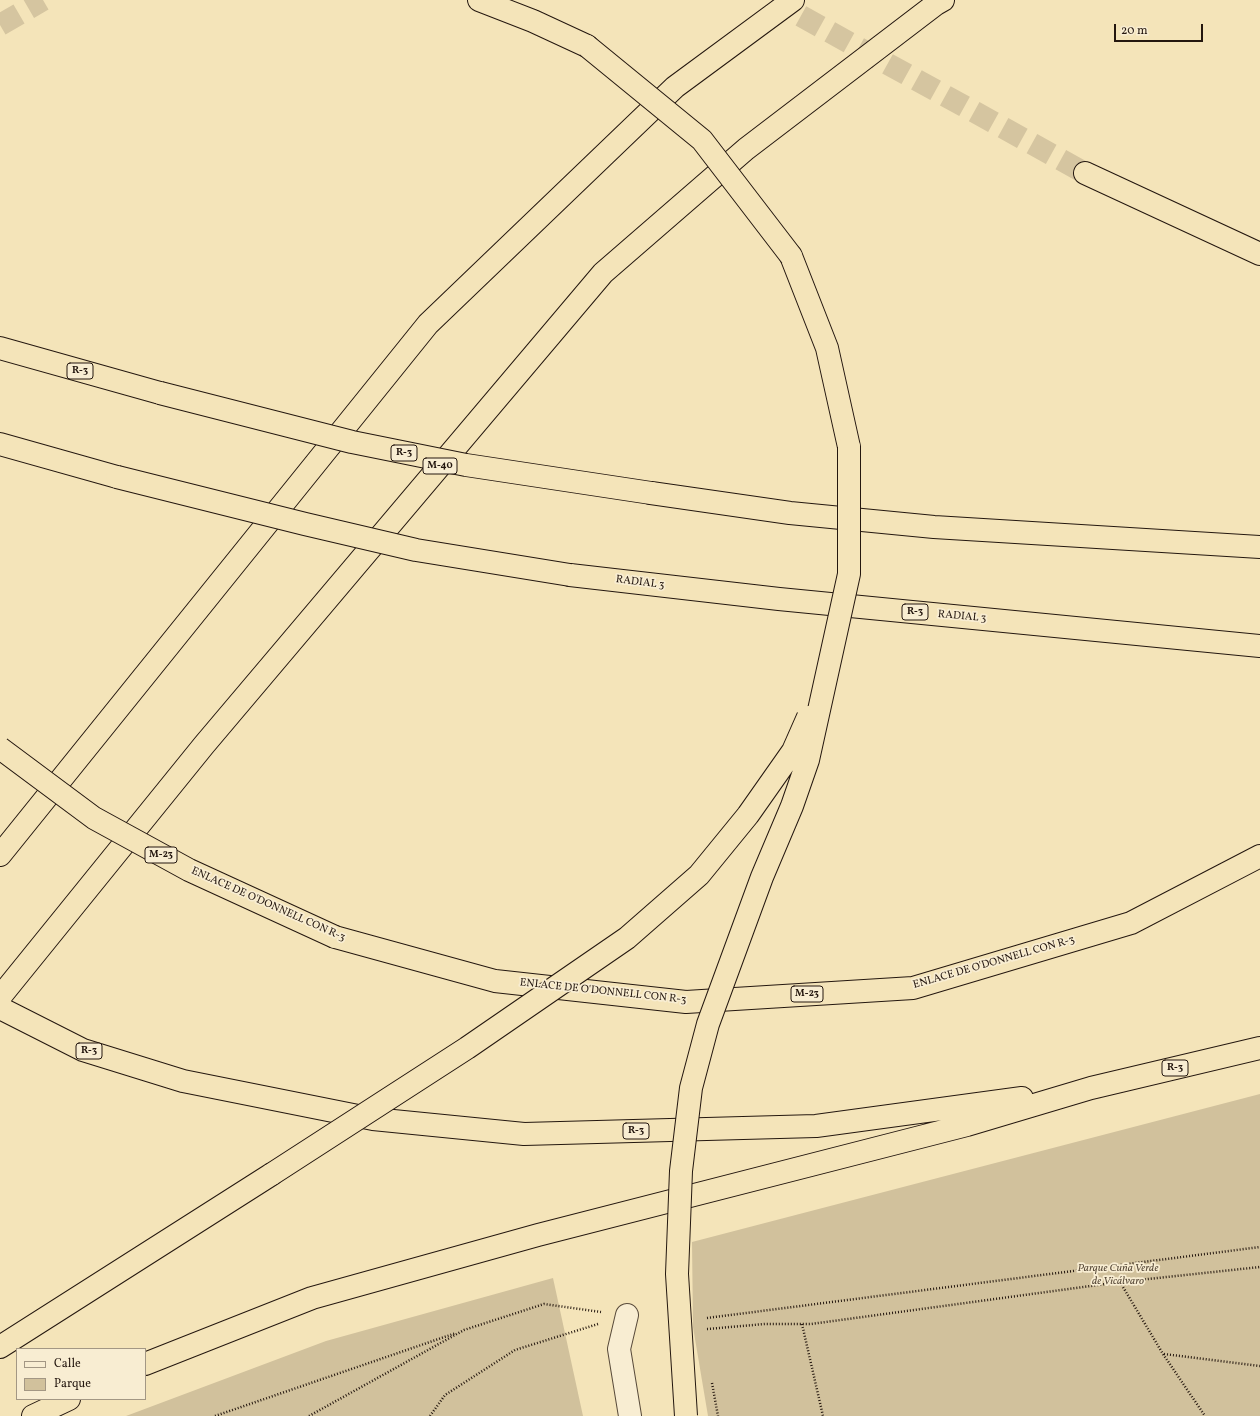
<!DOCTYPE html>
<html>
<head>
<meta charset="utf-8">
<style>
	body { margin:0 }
	#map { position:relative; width:1260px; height:1416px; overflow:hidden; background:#f4e4b9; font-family:Vollkorn,serif }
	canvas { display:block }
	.legend { position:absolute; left:16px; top:1348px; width:130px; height:52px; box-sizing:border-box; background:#f8edd2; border:1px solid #a39784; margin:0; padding:5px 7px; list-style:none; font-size:12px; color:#24170f }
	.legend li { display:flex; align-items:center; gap:8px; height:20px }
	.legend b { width:20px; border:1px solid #a39784 }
	.scale { position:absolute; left:1114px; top:24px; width:89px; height:18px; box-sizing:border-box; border:2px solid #24170f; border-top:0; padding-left:5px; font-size:12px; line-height:14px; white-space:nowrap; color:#24170f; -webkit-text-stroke:3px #f8edd2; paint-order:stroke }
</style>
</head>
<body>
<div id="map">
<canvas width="1260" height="1416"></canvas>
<ul class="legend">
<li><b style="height:5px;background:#f8edd2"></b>Calle</li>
<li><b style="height:11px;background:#d1c19c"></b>Parque</li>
</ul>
<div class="scale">20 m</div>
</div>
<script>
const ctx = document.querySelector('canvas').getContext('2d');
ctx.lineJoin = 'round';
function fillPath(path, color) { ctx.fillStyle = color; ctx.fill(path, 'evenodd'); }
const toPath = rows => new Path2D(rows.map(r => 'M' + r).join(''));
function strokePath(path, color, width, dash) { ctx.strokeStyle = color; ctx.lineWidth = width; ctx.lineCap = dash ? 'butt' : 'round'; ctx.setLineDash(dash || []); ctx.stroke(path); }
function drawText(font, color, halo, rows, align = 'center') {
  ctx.font = font + ' Vollkorn,serif'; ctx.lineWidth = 3.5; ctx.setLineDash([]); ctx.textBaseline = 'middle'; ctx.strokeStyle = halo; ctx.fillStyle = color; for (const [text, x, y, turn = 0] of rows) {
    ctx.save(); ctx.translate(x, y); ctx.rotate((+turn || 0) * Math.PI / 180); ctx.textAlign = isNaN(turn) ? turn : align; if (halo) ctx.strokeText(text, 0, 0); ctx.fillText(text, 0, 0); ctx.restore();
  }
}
fillPath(toPath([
	[1260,1094,1260,1416,708,1416,693,1327,692,1242],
	[553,1278,583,1416,126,1416,326,1341]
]), '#d1c19c');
strokePath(toPath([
	[772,0,1085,173],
	[0,25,43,0]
]), '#d5c5a0', 22, [22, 11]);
const minor = toPath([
	[627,1315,619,1349,630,1416]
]);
const highway = toPath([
	[479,0,533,21,587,46],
	[1085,173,1260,254],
	[791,256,827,348,849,447],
	[0,348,160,393],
	[0,444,117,477],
	[651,493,790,513,934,527,1260,547],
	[570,575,779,599,1260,646],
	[0,855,428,324,675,87,793,0],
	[335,937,495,981,686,1002,913,988,1131,923,1260,856],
	[0,997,204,745,603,273,746,149,936,4,943,0],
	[0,1008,83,1050,183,1081,373,1119,524,1134,816,1126,1022,1098],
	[0,1347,272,1174],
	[145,1364,312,1298,538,1235,967,1125,1091,1088,1260,1048],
	[33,1416,69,1399]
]);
strokePath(minor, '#584a3a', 24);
strokePath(highway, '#24170f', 24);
strokePath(toPath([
	[1120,1282,1163,1354,1205,1416],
	[707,1318,1260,1247],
	[802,1324,823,1416],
	[707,1329,765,1324,811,1324,1120,1282,1260,1267],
	[1164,1354,1260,1366],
	[712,1383,718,1416],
	[215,1416,456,1333],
	[309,1416,464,1330,544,1304,601,1312],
	[430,1416,445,1395,515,1350,598,1324]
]), '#24170f', 2.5, [1, 2]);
strokePath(minor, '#f8edd2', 22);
strokePath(highway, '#f4e4b9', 22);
const highwayBridge = toPath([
	[587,46,702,140,791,256],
	[160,393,352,442,466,465,651,493],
	[117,477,305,524,416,550,570,575],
	[0,748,94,818,189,870,335,937],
	[272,1174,467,1048,627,938,699,875,748,815,793,751,808,717],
	[686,1416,677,1274,681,1171,691,1088,708,1024,762,877,792,806,808,760,849,574,849,447]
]);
strokePath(highwayBridge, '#24170f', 24, []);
strokePath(highwayBridge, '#f4e4b9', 22);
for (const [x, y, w] of [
	[80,371,26],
	[404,453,26],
	[440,466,34],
	[915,612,26],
	[161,855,32],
	[807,994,32],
	[89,1051,26],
	[1175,1068,26],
	[636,1131,26]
]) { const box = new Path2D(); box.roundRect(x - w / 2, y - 8, w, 16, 3); ctx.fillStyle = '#f8edd2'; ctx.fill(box); strokePath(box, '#24170f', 1); }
drawText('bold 10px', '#24170f', null, [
	["R-3",80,371],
	["R-3",404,453],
	["M-40",440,466],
	["R-3",915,612],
	["M-23",161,855],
	["M-23",807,994],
	["R-3",89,1051],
	["R-3",1175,1068],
	["R-3",636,1131]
]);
drawText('11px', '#24170f', '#f8edd2', [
	["RADIAL 3",640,583,7],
	["RADIAL 3",962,617,5],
	["ENLACE DE O'DONNELL CON R-3",268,905,24],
	["ENLACE DE O'DONNELL CON R-3",994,963,-16],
	["ENLACE DE O'DONNELL CON R-3",603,992,6]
]);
drawText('italic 11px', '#584a39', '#f8edd2', [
	["Parque Cuña Verde",1118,1269],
	["de Vicálvaro",1118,1282]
]);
</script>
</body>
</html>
